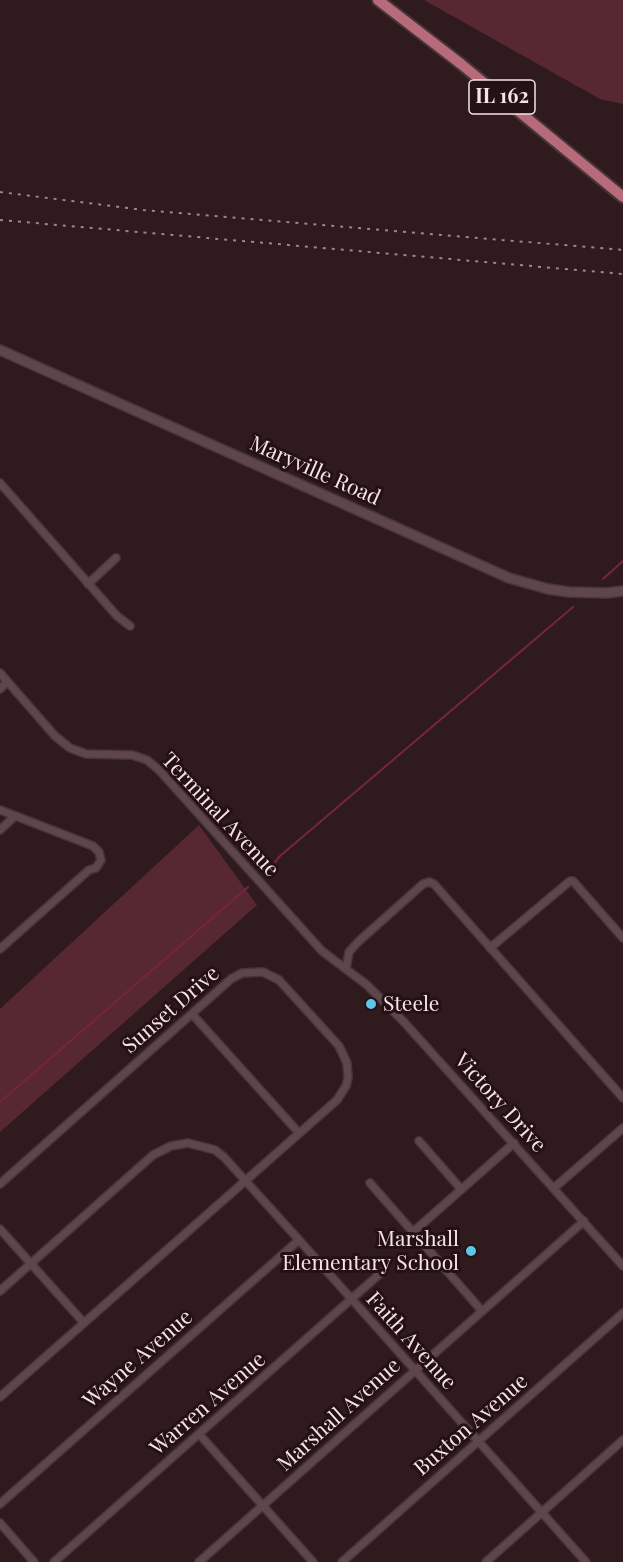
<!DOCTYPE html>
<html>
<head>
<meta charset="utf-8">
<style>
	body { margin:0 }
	canvas { display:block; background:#2f1a1e }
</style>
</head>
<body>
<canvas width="623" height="1562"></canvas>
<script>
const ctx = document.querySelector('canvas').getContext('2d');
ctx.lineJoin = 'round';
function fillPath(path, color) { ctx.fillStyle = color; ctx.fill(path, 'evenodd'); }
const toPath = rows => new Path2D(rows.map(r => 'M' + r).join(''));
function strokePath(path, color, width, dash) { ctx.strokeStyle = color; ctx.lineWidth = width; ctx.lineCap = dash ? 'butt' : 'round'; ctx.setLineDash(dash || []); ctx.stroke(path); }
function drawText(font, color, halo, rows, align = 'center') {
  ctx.font = font + ' "Playfair Display",serif'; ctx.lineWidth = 6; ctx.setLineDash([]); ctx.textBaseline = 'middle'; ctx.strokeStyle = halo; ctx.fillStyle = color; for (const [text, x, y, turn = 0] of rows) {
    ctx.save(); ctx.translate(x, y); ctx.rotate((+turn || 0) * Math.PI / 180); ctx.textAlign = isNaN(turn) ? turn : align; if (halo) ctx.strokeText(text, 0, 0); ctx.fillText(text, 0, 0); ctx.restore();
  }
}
fillPath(toPath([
	[424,0,623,0,623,104,600,99],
	[199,825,257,905,0,1132,0,1009]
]), '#572732');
strokePath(toPath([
	[603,579,623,561],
	[267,872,280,856,573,607],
	[0,1102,248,887]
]), '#78253b', 2);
const minor = toPath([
	[0,483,117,616,130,626],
	[88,584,116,558],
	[0,673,55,736,70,748,86,754,132,755,147,760,159,770,322,951,367,985,404,1022,623,1266],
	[0,689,7,682],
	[0,810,93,846,99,852,101,860,96,868,89,870,0,949],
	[0,830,15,816],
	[490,948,570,881,573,881,623,938],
	[346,969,349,952,358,942,423,884,429,882,434,884,623,1098],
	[192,1014,299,1133],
	[419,1141,461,1189],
	[370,1183,482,1311],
	[0,1184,231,979,242,973,263,972,279,980,339,1046,347,1063,348,1078,346,1086,337,1100,0,1397],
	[554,1188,623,1128],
	[0,1229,84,1323],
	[413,1232,514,1143],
	[0,1291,153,1155,171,1146,188,1143,215,1150,224,1157,299,1240,586,1562],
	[199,1434,313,1562],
	[0,1504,299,1240],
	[0,1523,34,1562],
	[54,1562,383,1271],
	[199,1562,584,1221],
	[342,1562,623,1313],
	[486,1562,623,1440]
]);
const secondary = toPath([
	[0,350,509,578,548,589,569,592,607,593,623,591]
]);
const primary = toPath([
	[378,0,461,64,623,197]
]);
strokePath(minor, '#473639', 10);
strokePath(secondary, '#473639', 12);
strokePath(primary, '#473639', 14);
strokePath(minor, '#5f464a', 7);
strokePath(secondary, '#5f464a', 9);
strokePath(primary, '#b76a79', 10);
strokePath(toPath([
	[0,192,143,210,623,250],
	[0,220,623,274]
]), '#9a888b', 2, [3, 6]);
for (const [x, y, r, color] of [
	[371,1004,6,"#5ac8e5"],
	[471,1251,6,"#5ac8e5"]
]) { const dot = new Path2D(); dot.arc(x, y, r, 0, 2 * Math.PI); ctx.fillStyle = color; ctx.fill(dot); strokePath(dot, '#251115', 2); }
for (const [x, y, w] of [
	[502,97,66]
]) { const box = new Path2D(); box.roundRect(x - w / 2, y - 17, w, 34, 4.5); ctx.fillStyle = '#251115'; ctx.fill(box); strokePath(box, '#f4e4e7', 1.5); }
drawText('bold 20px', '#f4e4e7', null, [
	["IL 162",502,97]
]);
drawText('21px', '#f4e4e7', '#251115', [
	["Maryville Road",315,471,24],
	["Terminal Avenue",220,815,47],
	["Sunset Drive",171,1010,-41],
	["Victory Drive",500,1103,48],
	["Faith Avenue",411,1341,48],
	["Wayne Avenue",138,1359,-41],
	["Warren Avenue",208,1404,-41],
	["Marshall Avenue",339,1415,-42],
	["Buxton Avenue",471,1425,-41]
]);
drawText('21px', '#f4e4e7', '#251115', [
	["Steele",383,1004],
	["Marshall",459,1239,"right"],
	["Elementary School",459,1263,"right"]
], 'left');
</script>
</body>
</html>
